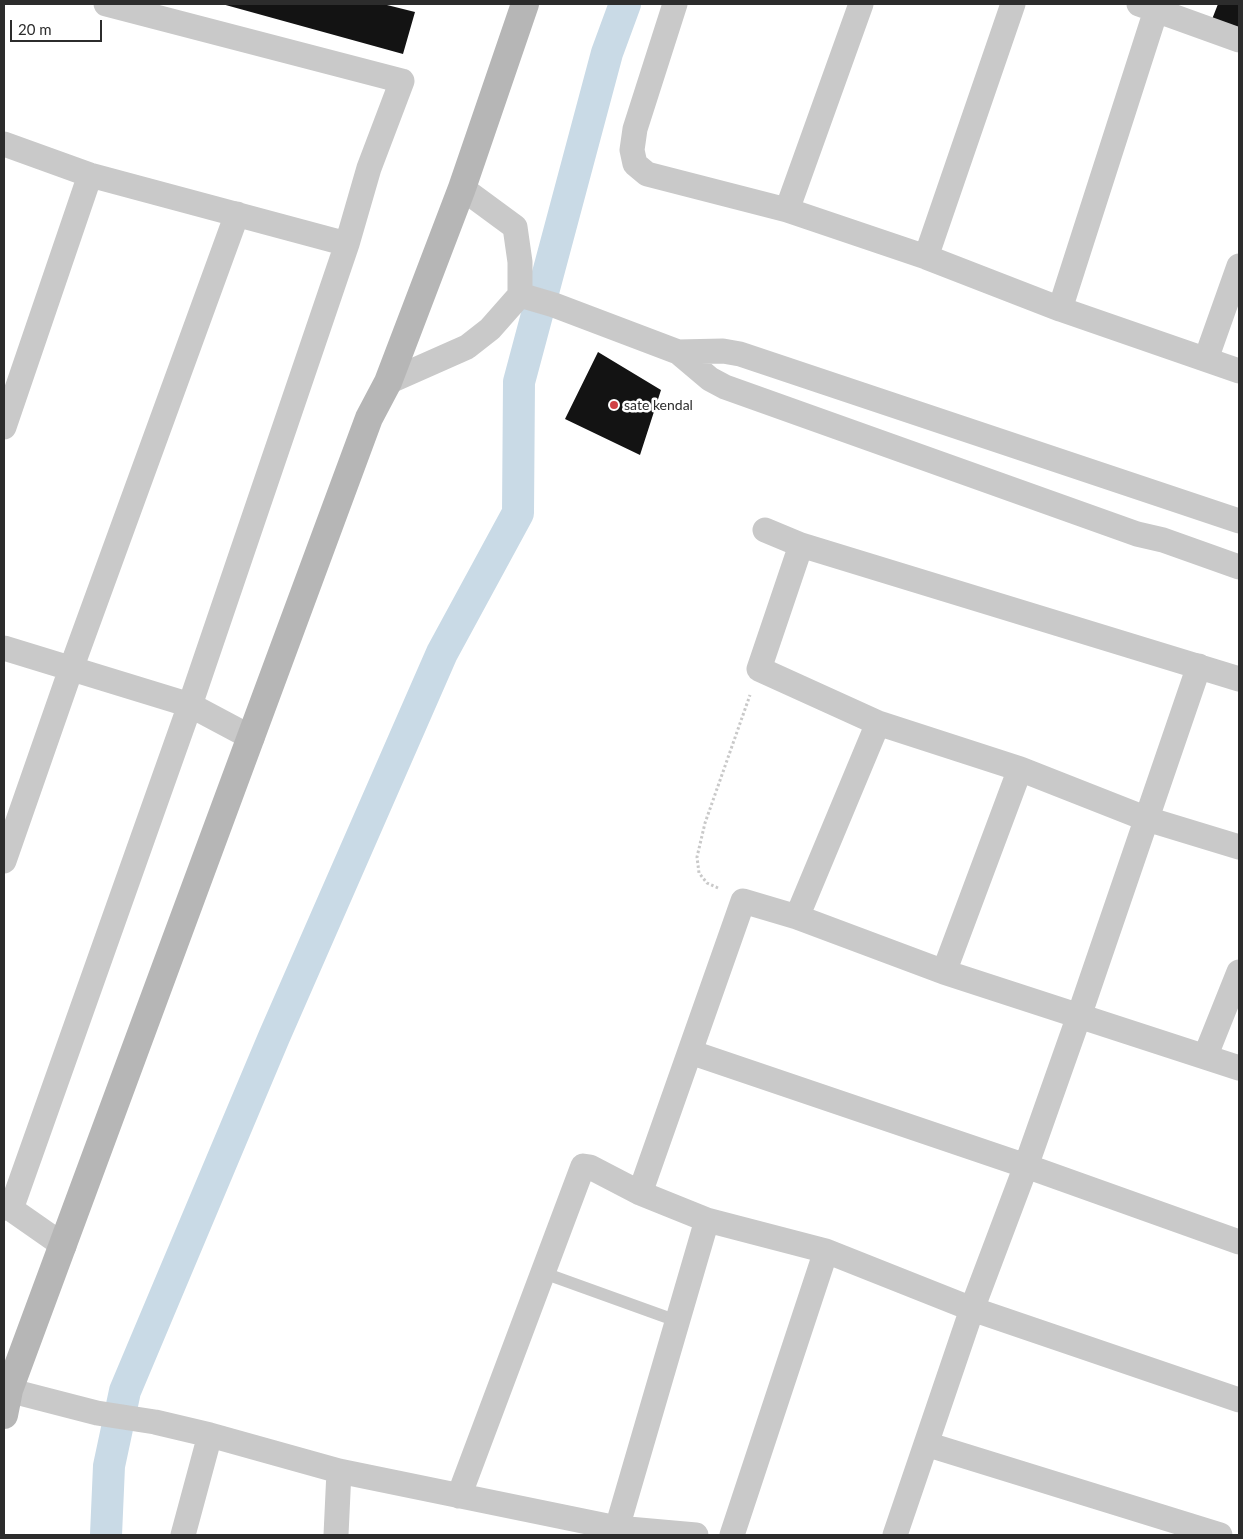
<!DOCTYPE html>
<html>
<head>
<meta charset="utf-8">
<style>
	body { margin:0 }
	#map { position:relative; width:1243px; height:1539px; overflow:hidden; background:#fff; font-family:Lato,sans-serif }
	canvas { display:block }
	.frame { position:absolute; inset:0; border:5px solid #2c2c2c; pointer-events:none }
	.scale { position:absolute; left:10px; top:20px; width:92px; height:22px; box-sizing:border-box; border:2px solid #2c2c2c; border-top:0; padding-left:6px; font-size:15px; line-height:18px; white-space:nowrap; color:#2c2c2c; -webkit-text-stroke:4px #fff; paint-order:stroke }
</style>
</head>
<body>
<div id="map">
<canvas width="1243" height="1539"></canvas>
<div class="frame"></div>
<div class="scale">20 m</div>
</div>
<script>
const ctx = document.querySelector('canvas').getContext('2d');
ctx.lineJoin = 'round';
const toPath = rows => new Path2D(rows.map(r => 'M' + r).join(''));
function strokePath(path, color, width, dash) { ctx.strokeStyle = color; ctx.lineWidth = width; ctx.lineCap = dash ? 'butt' : 'round'; ctx.setLineDash(dash || []); ctx.stroke(path); }
function fillPath(path, color) { ctx.fillStyle = color; ctx.fill(path, 'evenodd'); }
function drawText(font, color, halo, rows, align = 'center') {
  ctx.font = font + ' Lato,sans-serif'; ctx.lineWidth = 5; ctx.setLineDash([]); ctx.textBaseline = 'middle'; ctx.strokeStyle = halo; ctx.fillStyle = color; for (const [text, x, y, turn = 0] of rows) {
    ctx.save(); ctx.translate(x, y); ctx.rotate((+turn || 0) * Math.PI / 180); ctx.textAlign = isNaN(turn) ? turn : align; if (halo) ctx.strokeText(text, 0, 0); ctx.fillText(text, 0, 0); ctx.restore();
  }
}
strokePath(toPath([
	[106,1535,109,1466,125,1391,274,1037,442,653,518,513,519,382,607,53,625,4]
]), '#c9dae6', 32);
fillPath(toPath([
	[222,4,383,4,415,12,403,54],
	[1218,4,1239,4,1239,37,1209,27],
	[598,352,661,390,640,455,565,419]
]), '#131313');
strokePath(toPath([
	[718,888,707,883,699,873,697,857,705,823,750,695]
]), '#c9c9c9', 3, [2.5, 2.5]);
strokePath(toPath([
	[541,1272,677,1321]
]), '#c9c9c9', 12);
strokePath(toPath([
	[675,4,635,129,632,150,635,164,647,174,787,210,926,257,1060,309,1239,371],
	[1139,4,1239,40],
	[4,144,90,175,347,244],
	[787,210,861,4],
	[926,257,1013,4],
	[520,295,554,305,678,352,710,379,725,387,1137,534,1163,540,1239,567],
	[1060,309,1158,4],
	[678,352,723,351,740,354,1239,521],
	[1206,359,1239,266],
	[388,382,467,347,490,329,520,295,520,262,515,227,462,188],
	[4,427,90,175],
	[765,530,801,545,1239,679],
	[801,545,759,669,878,723,1020,769,1147,819,1239,847],
	[4,648,190,705,252,738],
	[4,861,71,669,237,214],
	[797,917,878,723],
	[944,972,1020,769],
	[690,1052,1026,1166,1239,1242],
	[1205,1057,1239,972],
	[640,1193,743,901,797,917,944,972,1239,1068],
	[4,1208,11,1209,64,1246],
	[11,1209,190,705,347,244,369,168,402,81,106,4],
	[4,1389,97,1413,155,1422,210,1435,339,1471,617,1528,696,1535],
	[926,1444,1220,1535],
	[459,1496,583,1166,590,1167,640,1193,707,1220,826,1251,972,1309,1239,1400],
	[183,1535,210,1435],
	[336,1535,339,1471],
	[618,1535,617,1528,707,1220],
	[732,1535,826,1251],
	[895,1535,972,1309,1026,1166,1079,1016,1199,666]
]), '#c9c9c9', 25);
strokePath(toPath([
	[4,1415,9,1390,369,418,388,382,462,188,525,4]
]), '#b6b6b6', 28);
for (const [x, y, r, color] of [
	[614,405,5,"#d04145"]
]) { const dot = new Path2D(); dot.arc(x, y, r, 0, 2 * Math.PI); ctx.fillStyle = color; ctx.fill(dot); strokePath(dot, '#fff', 2); }
drawText('14px', '#2c2c2c', '#fff', [
	["sate kendal",624,405]
], 'left');
</script>
</body>
</html>
